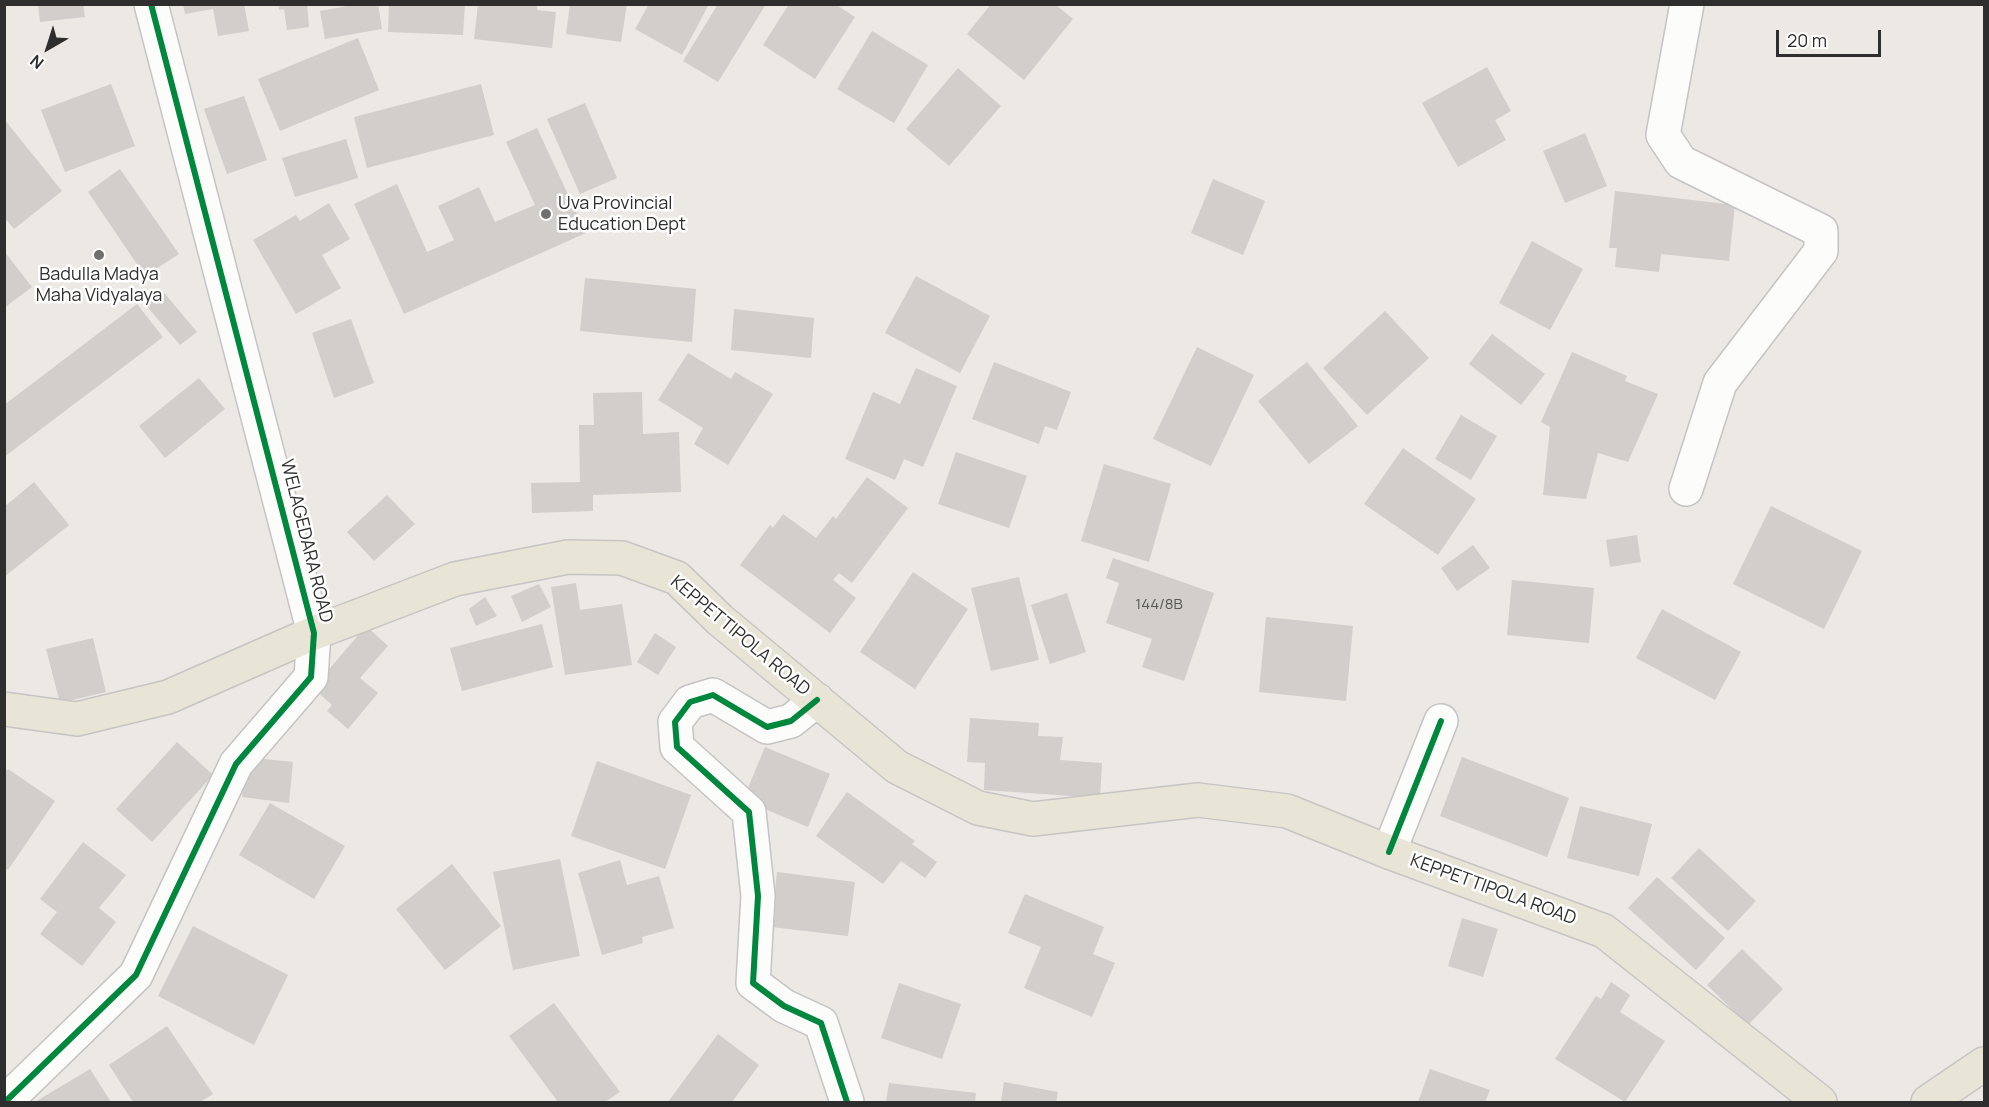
<!DOCTYPE html>
<html>
<head>
<meta charset="utf-8">
<style>
	body { margin:0 }
	#map { position:relative; width:1989px; height:1107px; overflow:hidden; background:#ece8e4; font-family:Manrope,sans-serif }
	canvas { display:block }
	.frame { position:absolute; inset:0; border:6px solid #2e2e2e; pointer-events:none }
	.north { position:absolute; left:18px; top:18px; width:60px; height:60px; -webkit-text-stroke:4px #fff; paint-order:stroke; rotate:219deg; font-size:16px; font-weight:700; line-height:24px; text-align:center; color:#2e2e2e }
	.north::after { content:''; display:block; margin:auto; width:21px; height:27px; background:#2e2e2e; clip-path:polygon(50% 0,100% 100%,50% 72%,0 100%) }
	.scale { position:absolute; left:1776px; top:30px; width:105px; height:27px; box-sizing:border-box; border:3px solid #2e2e2e; border-top:0; padding-left:8px; font-size:18px; line-height:21px; white-space:nowrap; color:#2e2e2e; -webkit-text-stroke:4px #fff; paint-order:stroke }
</style>
</head>
<body>
<div id="map">
<canvas width="1989" height="1107"></canvas>
<div class="frame"></div>
<div class="north">N</div>
<div class="scale">20 m</div>
</div>
<script>
const ctx = document.querySelector('canvas').getContext('2d');
ctx.lineJoin = 'round';
function fillPath(path, color) { ctx.fillStyle = color; ctx.fill(path, 'evenodd'); }
const toPath = rows => new Path2D(rows.map(r => 'M' + r).join(''));
function strokePath(path, color, width, dash) { ctx.strokeStyle = color; ctx.lineWidth = width; ctx.lineCap = dash ? 'butt' : 'round'; ctx.setLineDash(dash || []); ctx.stroke(path); }
function drawText(font, color, halo, rows, align = 'center') {
  ctx.font = font + ' Manrope,sans-serif'; ctx.lineWidth = 5; ctx.setLineDash([]); ctx.textBaseline = 'middle'; ctx.strokeStyle = halo; ctx.fillStyle = color; for (const [text, x, y, turn = 0] of rows) {
    ctx.save(); ctx.translate(x, y); ctx.rotate((+turn || 0) * Math.PI / 180); ctx.textAlign = isNaN(turn) ? turn : align; if (halo) ctx.strokeText(text, 0, 0); ctx.fillText(text, 0, 0); ctx.restore();
  }
}
fillPath(toPath([
	[38,4,83,4,85,17,40,22],
	[183,4,244,4,249,31,218,36,213,9,185,14],
	[278,4,307,4,309,27,287,30,284,9,279,10],
	[358,4,378,4,382,29,325,39,320,11],
	[389,4,465,4,463,35,388,32],
	[478,4,537,4,537,10,556,12,552,48,474,39],
	[570,4,627,4,621,42,566,34],
	[649,4,709,4,682,55,635,29],
	[718,4,766,4,718,82,683,61],
	[789,4,835,4,855,17,815,79,763,45],
	[991,4,1055,4,1073,19,1024,80,967,34],
	[872,31,928,65,894,123,837,89],
	[358,38,379,90,280,131,258,79],
	[1487,67,1511,111,1495,120,1506,140,1458,167,1422,103],
	[958,68,1001,106,949,166,906,129],
	[111,84,135,146,65,172,41,110],
	[481,84,494,135,367,168,354,117],
	[244,96,267,160,227,174,204,109],
	[585,103,617,178,580,194,547,119],
	[4,119,62,191,14,229,4,217],
	[537,128,586,233,404,314,354,204,397,184,427,252,454,240,438,206,479,187,495,222,535,205,506,142],
	[1585,133,1607,186,1565,203,1543,151],
	[346,139,358,178,295,197,282,158],
	[120,169,179,254,145,276,88,192],
	[1213,179,1265,201,1243,255,1191,233],
	[1615,191,1735,205,1729,261,1661,254,1659,272,1615,267,1617,248,1609,248],
	[329,203,350,239,322,255,341,288,296,314,253,240,296,215,300,221],
	[1532,241,1583,269,1550,330,1499,303],
	[4,251,32,287,4,308],
	[916,276,990,316,960,373,885,333],
	[585,278,696,289,692,342,580,331],
	[161,289,197,332,180,345,144,303],
	[137,304,163,337,4,457,4,405],
	[734,309,814,318,811,358,731,350],
	[1385,311,1429,358,1367,415,1323,368],
	[351,319,374,383,334,398,312,333],
	[1492,334,1545,374,1521,405,1469,364],
	[1197,347,1254,375,1211,466,1153,439],
	[1572,352,1627,376,1625,381,1658,394,1628,462,1598,453,1586,499,1543,495,1550,427,1541,422],
	[688,353,731,379,735,372,773,394,728,465,694,444,703,428,658,400],
	[994,362,1071,392,1057,430,1045,426,1039,444,972,419],
	[1307,362,1358,426,1309,464,1258,401],
	[916,368,957,386,923,467,904,459,895,480,845,459,873,392,900,404],
	[199,378,225,409,165,458,139,426],
	[642,392,643,434,679,432,681,492,593,495,593,511,532,513,531,483,580,482,579,425,594,425,593,393],
	[1461,415,1497,436,1471,480,1435,459],
	[1403,448,1476,499,1438,555,1364,504],
	[956,452,1027,476,1009,528,938,504],
	[1104,464,1171,484,1149,562,1081,541],
	[867,477,908,508,852,583,839,573,833,580,856,598,830,633,740,565,770,525,773,528,783,514,816,538,833,516,836,519],
	[34,482,69,525,4,577,4,507],
	[387,495,415,524,374,561,347,532],
	[1771,506,1862,551,1824,629,1733,584],
	[1637,535,1641,562,1610,567,1606,540],
	[1473,545,1490,568,1457,591,1441,568],
	[1113,558,1214,593,1184,681,1142,667,1152,639,1106,623,1119,583,1106,578],
	[913,572,968,609,915,689,860,652],
	[1019,577,1039,660,991,671,971,588],
	[1512,580,1594,588,1589,643,1507,635],
	[576,583,580,610,622,604,632,665,565,675,551,587],
	[539,584,551,607,522,622,511,596],
	[1067,593,1086,652,1050,664,1031,605],
	[485,597,497,616,476,626,469,609],
	[1662,609,1741,652,1715,700,1636,658],
	[1266,617,1353,626,1346,701,1259,692],
	[542,624,553,667,462,691,450,648],
	[366,626,388,646,360,678,378,693,348,729,327,711,332,705,313,688],
	[655,633,676,647,658,675,637,662],
	[93,638,106,692,60,703,46,649],
	[970,718,1039,723,1038,736,1063,737,1060,760,1102,763,1100,798,984,790,985,763,967,762],
	[177,742,213,775,152,842,116,809],
	[765,747,830,774,808,827,743,800],
	[246,757,293,762,289,803,242,797],
	[1462,757,1569,798,1547,857,1440,816],
	[597,761,691,795,665,869,571,836],
	[8,769,55,801,8,870,4,867,4,774],
	[847,792,915,841,912,844,937,862,925,878,901,861,883,884,816,836],
	[270,803,345,846,314,899,239,855],
	[1580,806,1652,824,1639,876,1567,858],
	[83,842,126,875,99,908,116,922,82,966,40,934,57,912,40,899],
	[1699,848,1756,901,1728,931,1671,878],
	[560,859,580,956,513,970,493,872],
	[620,860,627,885,659,876,674,928,642,937,643,943,602,955,578,873],
	[452,864,501,926,445,970,396,909],
	[777,872,855,882,848,936,771,927],
	[1657,877,1725,938,1696,970,1628,908],
	[1025,894,1104,927,1093,954,1115,963,1092,1017,1024,988,1041,947,1008,933],
	[1462,918,1498,929,1483,977,1448,966],
	[193,926,288,975,254,1045,158,996],
	[1742,949,1783,989,1748,1025,1707,985],
	[1611,982,1630,995,1620,1012,1665,1041,1625,1102,1555,1059,1596,996,1601,999],
	[899,983,961,1004,942,1059,881,1038],
	[554,1003,620,1092,605,1102,558,1102,509,1036],
	[167,1026,213,1094,200,1102,133,1102,109,1065],
	[718,1034,759,1065,732,1102,668,1102],
	[90,1069,111,1102,35,1102],
	[1430,1069,1490,1090,1485,1102,1418,1102],
	[1004,1082,1058,1092,1056,1102,1001,1102],
	[889,1083,976,1093,975,1102,886,1102]
]), '#d1cecb');
const minor = toPath([
	[1686,489,1720,383,1821,251,1821,231,1681,162,1663,135,1687,4],
	[817,700,791,721,767,727,713,695,690,702,675,722,677,747,749,812,758,896,753,983,784,1006,821,1023,847,1102],
	[1389,852,1441,721],
	[5,1102,136,975,236,764,311,677,314,633,151,4]
]);
const major = toPath([
	[4,709,77,719,168,697,314,633,455,579,568,557,622,558,677,578,720,620,897,767,978,808,1033,819,1198,800,1287,811,1389,852,1604,931,1820,1102],
	[1928,1102,1984,1064]
]);
strokePath(minor, '#c5c4c5', 36);
strokePath(major, '#c6c5c4', 36);
strokePath(minor, '#fcfcfb', 33);
strokePath(major, '#e8e4d6', 33);
strokePath(toPath([
	[817,700,791,721,767,727,713,695,690,702,675,722,677,747,749,812,758,896,753,983,784,1006,821,1023,847,1102],
	[1389,852,1441,721],
	[5,1102,136,975,236,764,311,677,314,633,151,4]
]), '#00873e', 6);
for (const [x, y, r, color] of [
	[546,214,6,"#706f6e"],
	[99,255,6,"#706f6e"]
]) { const dot = new Path2D(); dot.arc(x, y, r, 0, 2 * Math.PI); ctx.fillStyle = color; ctx.fill(dot); strokePath(dot, '#fff', 2); }
drawText('15px', '#585857', null, [
	["144/8B",1159,605]
]);
drawText('18px', '#2e2e2e', '#fff', [
	["Uva Provincial",558,204],
	["Education Dept",558,225],
	["Badulla Madya",99,275,"center"],
	["Maha Vidyalaya",99,296,"center"]
], 'left');
drawText('18px', '#2e2e2e', '#fff', [
	["WELAGEDARA ROAD",306,541,76],
	["KEPPETTIPOLA ROAD",740,636,40],
	["KEPPETTIPOLA ROAD",1493,890,20]
]);
</script>
</body>
</html>
